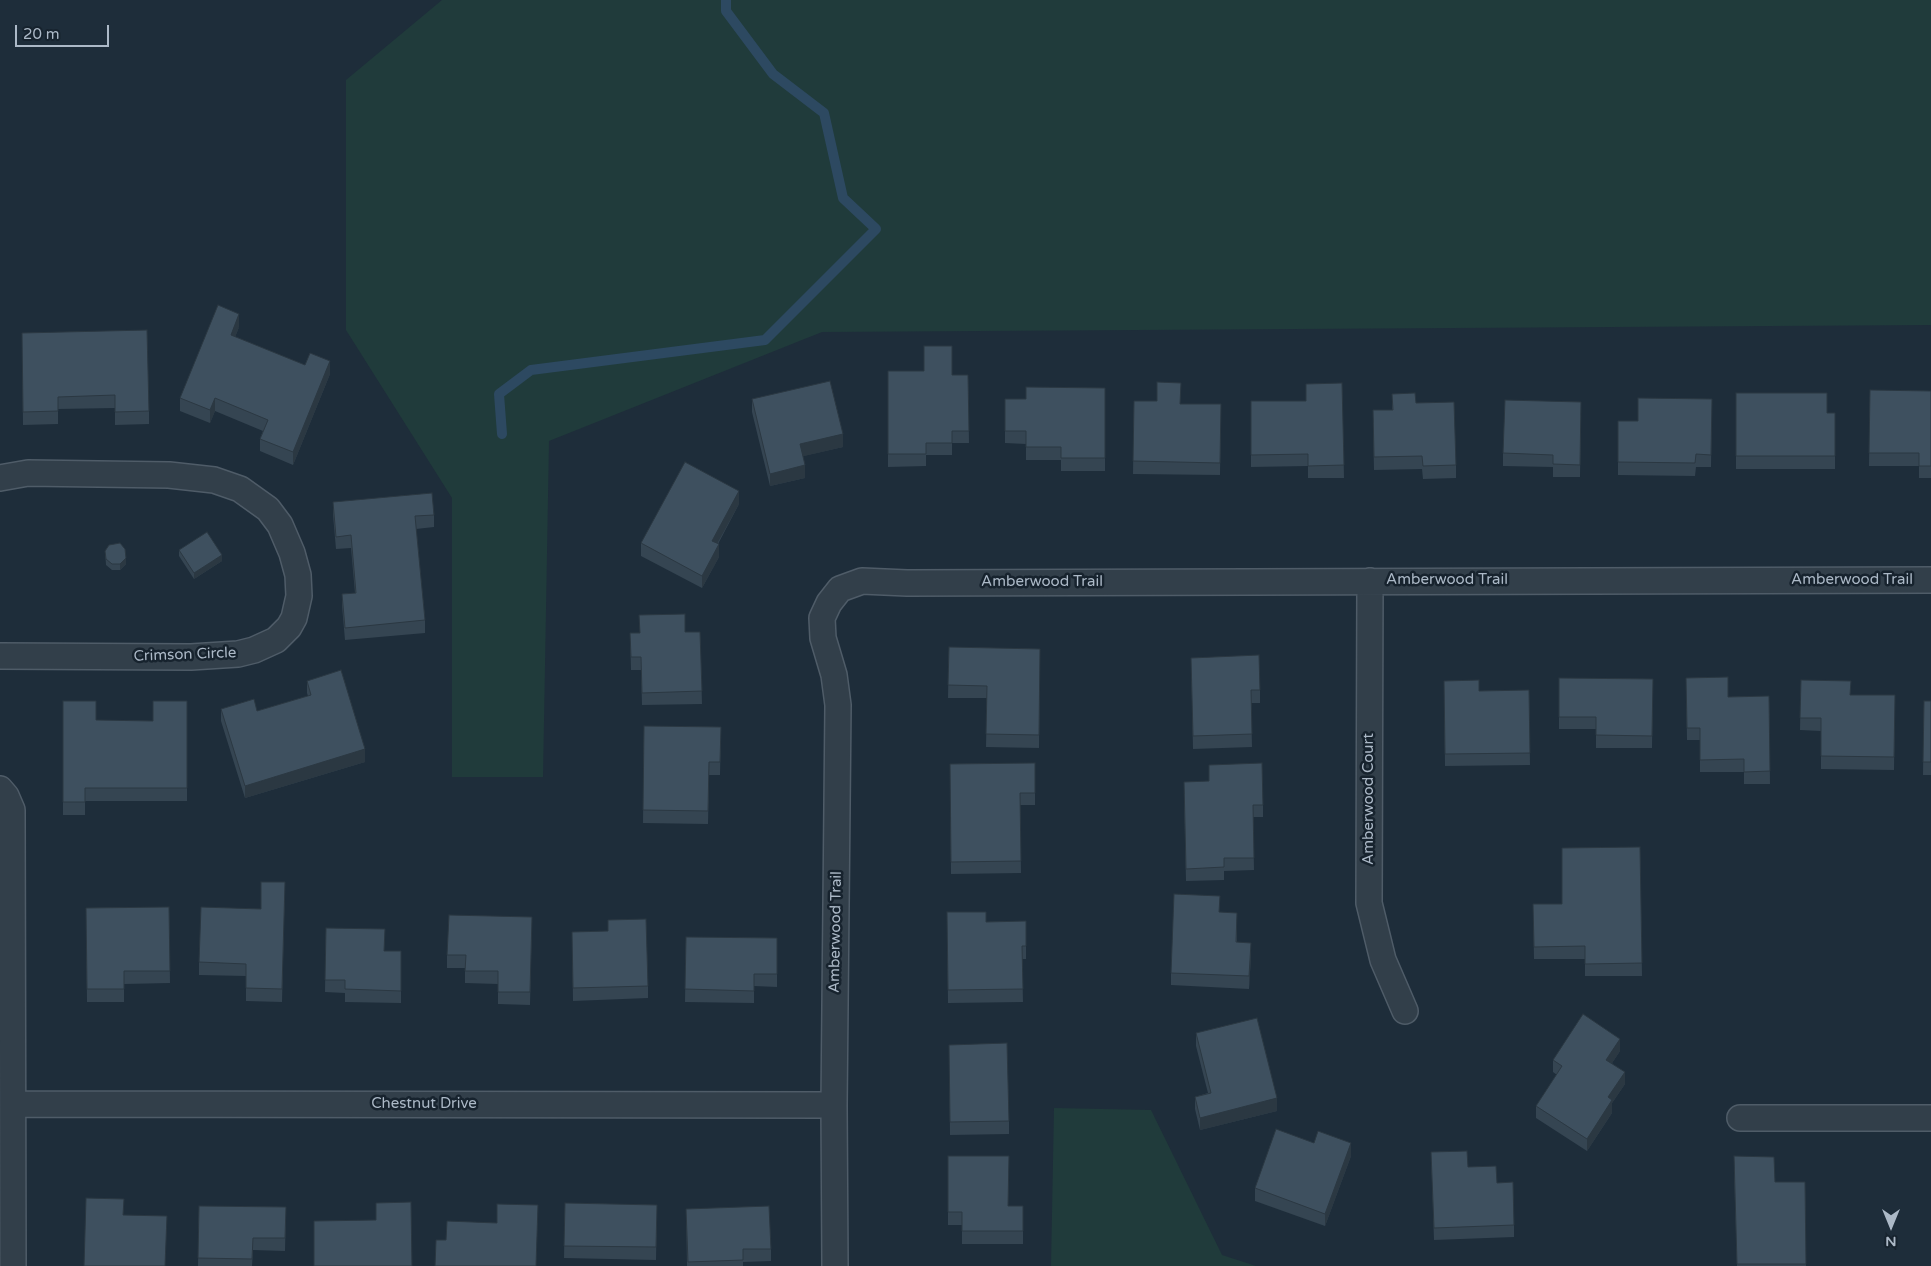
<!DOCTYPE html>
<html>
<head>
<meta charset="utf-8">
<style>
	body { margin:0 }
	#map { position:relative; width:1931px; height:1266px; overflow:hidden; background:#1e2d3a; font-family:"Varela Round",sans-serif }
	canvas { display:block }
	.north { position:absolute; left:1866px; top:1201px; width:50px; height:50px; -webkit-text-stroke:4px #17232e; paint-order:stroke; rotate:180deg; font-size:14px; font-weight:700; line-height:20px; text-align:center; color:#acb9c7 }
	.north::after { content:''; display:block; margin:auto; width:18px; height:22px; background:#acb9c7; clip-path:polygon(50% 0,100% 100%,50% 72%,0 100%) }
	.scale { position:absolute; left:15px; top:25px; width:94px; height:22px; box-sizing:border-box; border:2px solid #acb9c7; border-top:0; padding-left:6px; font-size:15px; line-height:18px; white-space:nowrap; color:#acb9c7; -webkit-text-stroke:4px #17232e; paint-order:stroke }
</style>
</head>
<body>
<div id="map">
<canvas width="1931" height="1266"></canvas>
<div class="north">N</div>
<div class="scale">20 m</div>
</div>
<script>
const ctx = document.querySelector('canvas').getContext('2d');
ctx.lineJoin = 'round';
function fillPath(path, color) { ctx.fillStyle = color; ctx.fill(path, 'evenodd'); }
const toPath = rows => new Path2D(rows.map(r => 'M' + r).join(''));
function strokePath(path, color, width, dash) { ctx.strokeStyle = color; ctx.lineWidth = width; ctx.lineCap = dash ? 'butt' : 'round'; ctx.setLineDash(dash || []); ctx.stroke(path); }
function drawText(font, color, halo, rows, align = 'center') {
  ctx.font = font + ' "Varela Round",sans-serif'; ctx.lineWidth = 5; ctx.setLineDash([]); ctx.textBaseline = 'middle'; ctx.strokeStyle = halo; ctx.fillStyle = color; for (const [text, x, y, turn = 0] of rows) {
    ctx.save(); ctx.translate(x, y); ctx.rotate((+turn || 0) * Math.PI / 180); ctx.textAlign = isNaN(turn) ? turn : align; if (halo) ctx.strokeText(text, 0, 0); ctx.fillText(text, 0, 0); ctx.restore();
  }
}
fillPath(toPath([
	[442,0,1931,0,1931,325,822,332,549,441,543,777,452,777,452,498,346,330,346,80],
	[1054,1108,1151,1110,1222,1255,1256,1266,1051,1266]
]), '#203b3b');
strokePath(toPath([
	[502,434,499,394,531,370,765,340,876,229,843,198,824,113,773,74,726,11,726,0]
]), '#2d4961', 10);
const street = toPath([
	[0,478,28,473,169,475,214,480,240,489,268,509,280,525,292,553,298,575,299,596,294,618,289,627,276,640,254,650,238,654,191,657,0,656],
	[1370,581,1369,903,1383,960,1405,1011],
	[0,789,6,796,12,810,13,1266],
	[13,1104,834,1105],
	[1740,1118,1931,1118],
	[835,1266,834,1105,838,705,834,675,823,638,822,618,829,603,840,589,862,581,907,583,1931,580]
]);
strokePath(street, '#4f5c68', 28);
strokePath(street, '#323f4a', 25);
fillPath(toPath([
	[239,327,235,337,305,365,330,374,293,465,260,451,260,439,263,431,215,411,210,423,180,411,180,398],
	[22,333,149,411,149,424,115,425,115,408,58,409,58,424,23,425],
	[888,371,952,375,968,375,969,443,952,443,952,455,926,455,926,466,888,467],
	[1342,383,1344,478,1308,478,1308,466,1251,467,1251,401,1306,401],
	[1105,388,1105,471,1061,471,1061,460,1026,460,1026,444,1005,443,1005,399,1026,399],
	[1870,390,1931,391,1931,478,1919,478,1919,466,1869,466],
	[1736,393,1827,413,1835,413,1835,469,1736,469],
	[1392,394,1416,403,1456,465,1456,478,1423,479,1422,469,1374,470,1373,423,1392,410],
	[752,399,843,447,803,456,805,478,770,486,752,412],
	[1712,399,1711,467,1696,467,1695,476,1618,475,1618,421,1638,421],
	[1134,401,1181,404,1221,404,1220,475,1133,474],
	[1581,415,1580,477,1553,477,1553,467,1503,466,1503,453],
	[333,502,434,515,434,527,416,529,425,620,425,633,345,640,342,606,342,594,355,593,351,548,336,549,333,515],
	[739,504,718,544,719,557,702,588,641,556,641,543],
	[179,550,222,561,194,579,179,556],
	[105,551,126,564,120,570,112,570,106,565],
	[685,632,700,632,702,704,642,705,641,670,631,670,630,633],
	[949,647,1040,649,1039,748,986,747,987,698,948,698],
	[1191,658,1260,690,1260,703,1251,703,1252,747,1193,749],
	[1559,678,1653,679,1652,748,1596,748,1596,729,1559,729],
	[1686,678,1728,697,1769,696,1770,784,1744,784,1744,772,1700,772,1700,740,1687,740],
	[1801,680,1851,695,1895,695,1894,770,1821,769,1821,731,1800,730],
	[307,681,365,762,245,798,221,721,221,709,257,711,308,696,307,693],
	[1444,681,1479,691,1529,690,1530,765,1445,766],
	[63,701,96,720,153,721,187,701,187,801,85,801,85,815,63,815],
	[1924,701,1931,701,1931,775,1923,775],
	[644,726,721,727,720,775,709,775,708,824,643,823],
	[1035,763,1035,805,1020,805,1021,873,951,874,950,764],
	[1184,794,1263,805,1263,817,1253,817,1254,870,1224,871,1224,880,1186,881],
	[1640,847,1642,976,1585,976,1585,959,1534,959,1533,904,1562,904],
	[285,882,282,1002,246,1001,246,976,199,975,199,962,261,909],
	[169,907,170,983,124,984,124,1002,87,1002,86,908],
	[947,912,986,922,1026,921,1026,959,1022,959,1023,1002,948,1003],
	[1219,912,1237,926,1237,942,1251,956,1249,989,1171,985,1171,973],
	[532,917,530,1005,498,1004,498,984,465,983,465,968,447,968,447,955],
	[326,928,384,951,401,951,401,1003,345,1002,345,993,325,992],
	[572,932,648,986,648,998,573,1001],
	[686,937,777,938,777,987,754,986,754,1003,685,1002],
	[1196,1033,1277,1111,1200,1130,1195,1109,1195,1097,1208,1093,1196,1046],
	[949,1045,1009,1121,1009,1134,950,1135],
	[1620,1051,1612,1063,1625,1084,1612,1103,1612,1113,1587,1151,1536,1118,1536,1106,1557,1075,1553,1072,1553,1060],
	[1314,1143,1351,1156,1325,1226,1255,1201,1255,1188],
	[1431,1152,1468,1167,1497,1183,1514,1225,1514,1237,1434,1240],
	[948,1156,1008,1206,1023,1206,1023,1244,962,1244,962,1225,948,1225],
	[1734,1169,1775,1182,1805,1182,1806,1266,1737,1266],
	[565,1203,657,1205,656,1260,564,1258],
	[199,1206,286,1207,285,1251,253,1250,252,1266,198,1266],
	[686,1209,771,1249,771,1261,743,1262,743,1266,687,1266]
]), '#354552');
fillPath(toPath([
	[239,314,239,327,231,348,231,335],
	[330,361,330,374,293,465,293,452],
	[215,398,215,411,210,423,210,410],
	[843,434,843,447,800,457,800,444],
	[805,465,805,478,770,486,770,474],
	[739,491,739,504,712,553,712,541],
	[719,544,719,557,702,588,702,576],
	[222,555,222,561,194,579,194,573],
	[126,558,126,564,120,570,120,564],
	[365,749,365,762,245,798,245,786],
	[1251,943,1251,956,1249,989,1249,976],
	[1620,1039,1620,1051,1606,1072,1606,1060],
	[1625,1072,1625,1084,1612,1103,1612,1113,1587,1151,1587,1139,1608,1097],
	[1277,1098,1277,1111,1200,1130,1200,1118],
	[1351,1143,1351,1156,1325,1226,1325,1214]
]), '#2b3842');
const building = toPath([
	[218,305,239,314,231,335,305,365,310,353,330,361,293,452,260,439,268,420,215,398,210,410,180,398,218,305],
	[147,330,149,411,115,412,115,395,58,397,58,411,23,412,22,333,147,330],
	[924,346,952,346,952,375,968,375,969,431,952,431,952,443,926,443,926,454,888,454,888,371,924,371,924,346],
	[830,381,843,434,800,444,805,465,770,474,752,399,830,381],
	[1157,382,1181,383,1180,404,1221,404,1220,463,1133,461,1134,401,1157,401,1157,382],
	[1342,383,1344,465,1308,466,1308,454,1251,455,1251,401,1306,401,1306,384,1342,383],
	[1026,387,1105,388,1105,458,1061,458,1061,447,1026,447,1026,431,1005,431,1005,399,1026,399,1026,387],
	[1870,390,1931,391,1931,466,1919,466,1919,453,1869,453,1870,390],
	[1415,393,1416,403,1454,402,1456,465,1423,466,1422,456,1374,457,1373,410,1393,410,1392,394,1415,393],
	[1736,393,1827,393,1827,413,1835,413,1835,456,1736,456,1736,393],
	[1638,398,1712,399,1711,455,1696,454,1695,463,1618,462,1618,421,1638,421,1638,398],
	[1505,400,1581,402,1580,465,1553,464,1553,455,1503,453,1505,400],
	[685,462,739,491,712,541,719,544,702,576,641,543,685,462],
	[432,493,434,515,415,516,425,620,345,628,342,594,356,593,351,535,336,537,333,502,432,493],
	[207,532,222,555,194,573,179,550,207,532],
	[120,543,125,549,126,558,120,564,112,564,106,559,105,551,109,545,120,543],
	[685,614,685,632,700,632,702,691,642,693,641,657,631,657,630,633,640,633,639,615,685,614],
	[949,647,1040,649,1039,735,986,734,987,686,948,685,949,647],
	[1259,655,1260,690,1251,690,1252,734,1193,736,1191,658,1259,655],
	[341,670,365,749,245,786,221,709,254,699,257,711,311,695,307,681,341,670],
	[1728,677,1728,697,1769,696,1770,771,1744,772,1744,759,1700,760,1700,728,1687,728,1686,678,1728,677],
	[1559,678,1653,679,1652,736,1596,735,1596,717,1559,717,1559,678],
	[1479,680,1479,691,1529,690,1530,753,1445,754,1444,681,1479,680],
	[1801,680,1851,681,1850,695,1895,695,1894,757,1821,756,1821,718,1800,718,1801,680],
	[63,701,96,701,96,720,153,721,153,701,187,701,187,788,85,788,85,802,63,802,63,701],
	[1924,701,1931,701,1931,762,1923,762,1924,701],
	[644,726,721,727,720,762,709,762,708,811,643,810,644,726],
	[1035,763,1035,793,1020,793,1021,861,951,862,950,764,1035,763],
	[1262,763,1263,805,1253,805,1254,858,1224,858,1224,867,1186,869,1184,782,1209,781,1209,765,1262,763],
	[1640,847,1642,963,1585,964,1585,946,1534,947,1533,904,1562,904,1562,848,1640,847],
	[261,882,285,882,282,989,246,988,246,964,199,962,201,907,261,909,261,882],
	[1174,894,1220,896,1219,912,1237,913,1236,942,1251,943,1249,976,1171,973,1174,894],
	[169,907,170,971,124,971,124,989,87,989,86,908,169,907],
	[947,912,986,912,986,922,1026,921,1026,946,1022,946,1023,989,948,990,947,912],
	[449,915,532,917,530,992,498,992,498,971,465,971,466,955,447,955,449,915],
	[646,919,648,986,573,988,572,932,608,931,608,920,646,919],
	[326,928,385,929,384,951,401,951,401,991,345,989,345,980,325,980,326,928],
	[686,937,777,938,777,974,754,974,754,991,685,989,686,937],
	[1583,1014,1620,1039,1606,1060,1625,1072,1608,1097,1612,1100,1587,1139,1536,1106,1562,1066,1553,1060,1583,1014],
	[1257,1018,1277,1098,1200,1118,1195,1097,1211,1093,1196,1033,1257,1018],
	[1007,1043,1009,1121,950,1122,949,1045,1007,1043],
	[1276,1129,1314,1143,1318,1131,1351,1143,1325,1214,1255,1188,1276,1129],
	[1467,1151,1468,1167,1496,1166,1497,1183,1513,1182,1514,1225,1434,1228,1431,1152,1467,1151],
	[948,1156,1009,1156,1008,1206,1023,1206,1023,1231,962,1231,962,1212,948,1212,948,1156],
	[1734,1156,1774,1157,1775,1182,1805,1182,1806,1264,1737,1264,1734,1156],
	[86,1198,124,1199,123,1215,167,1216,165,1266,84,1266,86,1198],
	[411,1202,412,1266,314,1266,314,1221,376,1220,376,1203,411,1202],
	[565,1203,657,1205,656,1247,564,1246,565,1203],
	[497,1204,538,1205,536,1266,435,1266,436,1240,446,1240,447,1221,497,1223,497,1204],
	[199,1206,286,1207,285,1238,253,1238,252,1259,198,1258,199,1206],
	[769,1206,771,1249,743,1249,743,1260,688,1262,686,1209,769,1206]
]);
fillPath(building, '#3e505f');
strokePath(building, '#2b3842', 1);
drawText('15px', '#acb9c7', '#17232e', [
	["Amberwood Trail",1447,580],
	["Amberwood Trail",1852,580],
	["Amberwood Trail",1042,582],
	["Crimson Circle",185,655,-2],
	["Amberwood Court",1369,799,-90],
	["Amberwood Trail",836,932,-89],
	["Chestnut Drive",424,1104]
]);
</script>
</body>
</html>
